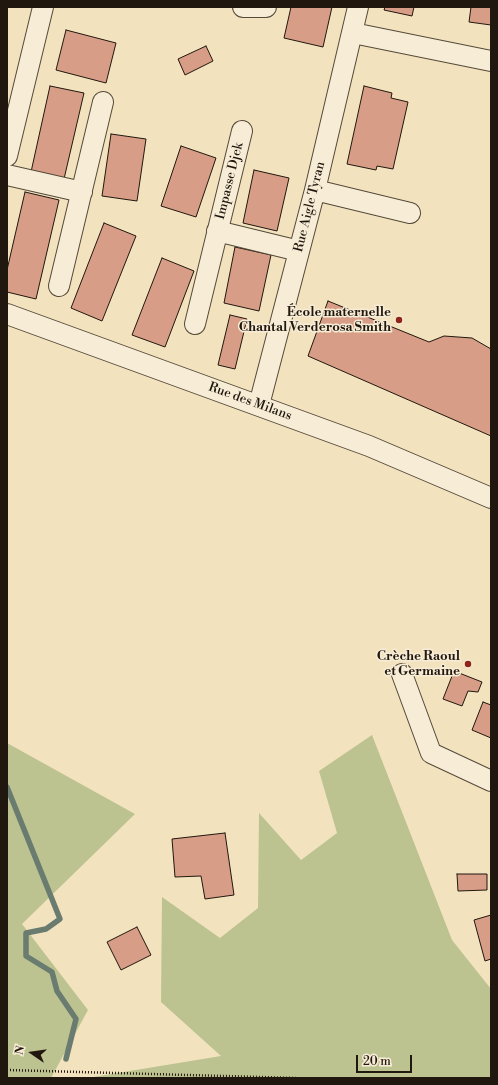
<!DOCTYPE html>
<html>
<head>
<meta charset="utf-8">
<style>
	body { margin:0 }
	#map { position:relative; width:498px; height:1085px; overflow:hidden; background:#f3e2be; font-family:"Libre Bodoni",serif }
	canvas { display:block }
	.frame { position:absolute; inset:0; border:8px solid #20170e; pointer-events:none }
	.north { position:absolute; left:12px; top:1033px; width:40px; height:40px; -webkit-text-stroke:3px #f7ecd5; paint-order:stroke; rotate:283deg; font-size:11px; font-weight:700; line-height:16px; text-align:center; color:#20170e }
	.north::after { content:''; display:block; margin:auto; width:14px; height:18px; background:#20170e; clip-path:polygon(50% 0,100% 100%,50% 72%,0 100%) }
	.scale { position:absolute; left:356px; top:1055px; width:56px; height:18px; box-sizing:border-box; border:2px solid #20170e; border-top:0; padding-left:5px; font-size:12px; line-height:14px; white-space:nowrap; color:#20170e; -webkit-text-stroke:3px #f7ecd5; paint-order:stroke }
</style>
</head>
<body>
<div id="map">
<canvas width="498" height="1085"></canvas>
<div class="frame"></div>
<div class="north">N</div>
<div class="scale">20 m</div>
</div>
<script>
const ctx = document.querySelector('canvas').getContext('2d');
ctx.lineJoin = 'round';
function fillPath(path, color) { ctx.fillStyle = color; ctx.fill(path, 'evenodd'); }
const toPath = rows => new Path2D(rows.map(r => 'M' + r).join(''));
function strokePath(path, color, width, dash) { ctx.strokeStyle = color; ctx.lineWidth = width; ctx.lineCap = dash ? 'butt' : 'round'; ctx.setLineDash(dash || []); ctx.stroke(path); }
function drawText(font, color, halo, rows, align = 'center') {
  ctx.font = font + ' "Libre Bodoni",serif'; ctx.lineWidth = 3; ctx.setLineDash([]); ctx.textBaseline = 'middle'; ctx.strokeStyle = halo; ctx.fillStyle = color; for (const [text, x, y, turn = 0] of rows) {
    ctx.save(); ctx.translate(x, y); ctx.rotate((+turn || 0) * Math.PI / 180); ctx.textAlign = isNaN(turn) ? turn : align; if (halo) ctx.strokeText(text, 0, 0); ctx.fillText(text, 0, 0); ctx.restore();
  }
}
fillPath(toPath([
	[372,735,452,940,491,989,491,1078,87,1078,221,1056,161,1002,162,897,220,938,258,908,259,813,301,860,337,833,319,771],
	[7,743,135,814,22,924,88,1010,51,1078,7,1078]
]), '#bcc391');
strokePath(toPath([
	[7,787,60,919,46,929,26,933,26,956,52,972,57,991,76,1019,66,1059]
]), '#6a7b6f', 5.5);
const building = toPath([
	[291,7,332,7,323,47,284,38,291,7],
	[385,7,414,7,412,16,384,10,385,7],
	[471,7,491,7,491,25,469,22,471,7],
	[66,30,116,43,106,83,56,70,66,30],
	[206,46,213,61,185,75,178,59,206,46],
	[50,86,84,93,64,179,31,172,50,86],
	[364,86,392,93,391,98,408,102,393,169,377,166,376,170,347,164,364,86],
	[111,134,146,139,137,201,102,196,111,134],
	[181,146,216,158,196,217,161,206,181,146],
	[254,170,289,178,277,231,243,223,254,170],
	[25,192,59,200,36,299,7,292,7,270,25,192],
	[104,223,136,236,102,321,71,308,104,223],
	[235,247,271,255,259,311,224,303,235,247],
	[162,258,194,271,165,347,132,335,162,258],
	[328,301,429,342,444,336,472,338,491,349,491,436,308,356,328,301],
	[230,315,247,319,235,369,218,365,230,315],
	[454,671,482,682,478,692,468,691,462,706,443,699,454,671],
	[483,702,491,705,491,738,472,730,483,702],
	[225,833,234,895,205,899,201,876,175,877,172,839,225,833],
	[457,874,487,874,487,890,458,891,457,874],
	[491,915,491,959,485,961,474,920,491,915],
	[137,927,151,955,121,970,107,942,137,927]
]);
fillPath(building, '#d79d87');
strokePath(building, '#20170e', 1);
const minor = toPath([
	[243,7,266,7],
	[353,33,491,61],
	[7,156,43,7],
	[7,175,82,192],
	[315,190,410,213],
	[217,231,299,251],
	[59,286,103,102],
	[7,314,369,446,491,498],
	[195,324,242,131],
	[259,405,315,190,358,7],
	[402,674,431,753,491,781]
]);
strokePath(minor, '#554a3a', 22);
strokePath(toPath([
	[7,1070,297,1078]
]), '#20170e', 2.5, [1, 2]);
strokePath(minor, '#f7ecd5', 20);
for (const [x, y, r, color] of [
	[399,320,4,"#8f2418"],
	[468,664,4,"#8f2418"]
]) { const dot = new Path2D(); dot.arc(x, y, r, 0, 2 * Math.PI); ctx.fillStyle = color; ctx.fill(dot); strokePath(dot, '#f7ecd5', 1.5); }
drawText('13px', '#20170e', '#f7ecd5', [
	["Impasse Djek",230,181,-76],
	["Rue Aigle Tyran",310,207,-76],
	["Rue des Milans",250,402,20]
]);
drawText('bold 13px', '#20170e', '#f7ecd5', [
	["École maternelle",391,313],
	["Chantal Verderosa Smith",391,328],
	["Crèche Raoul",460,657],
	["et Germaine",460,672]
], 'right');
</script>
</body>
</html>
